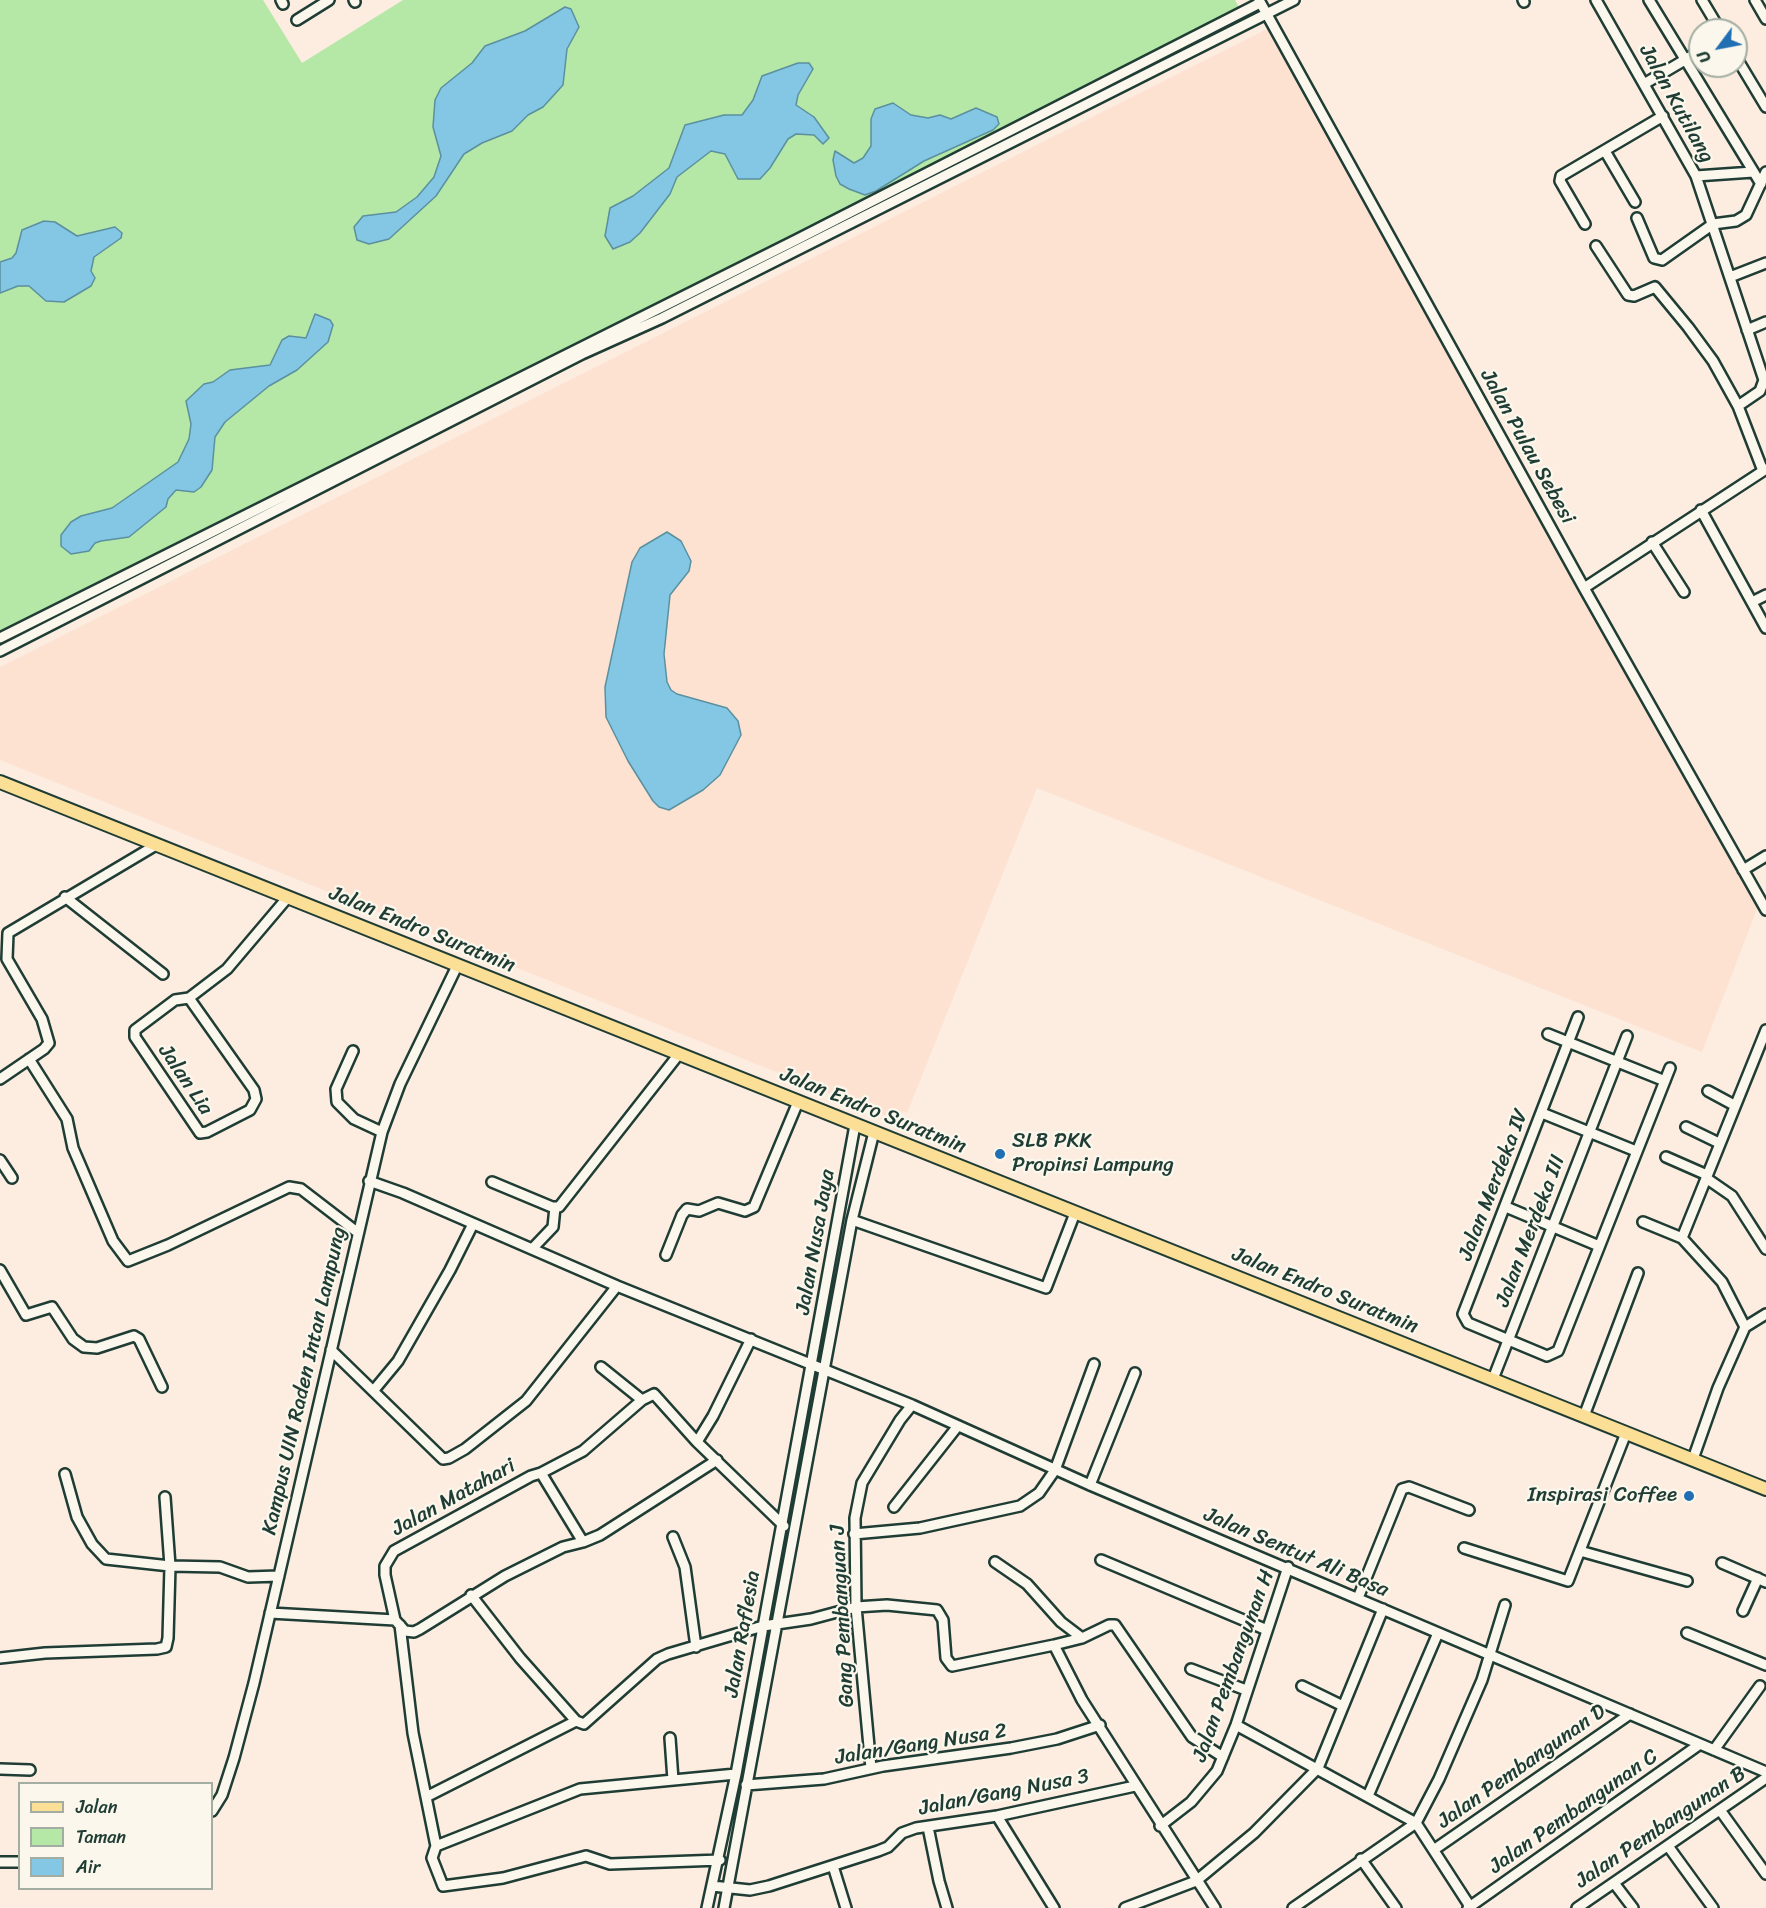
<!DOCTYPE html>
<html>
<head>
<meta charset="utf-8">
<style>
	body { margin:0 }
	#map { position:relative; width:1766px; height:1908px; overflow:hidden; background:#fcede0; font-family:Sriracha,sans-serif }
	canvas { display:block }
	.legend { position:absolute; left:18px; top:1782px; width:195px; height:108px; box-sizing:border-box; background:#fbf7ec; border:2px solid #a3ada2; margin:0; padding:8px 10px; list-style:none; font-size:18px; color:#1f3d34 }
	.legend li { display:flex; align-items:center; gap:12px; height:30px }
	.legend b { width:30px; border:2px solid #a3ada2 }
	.north { position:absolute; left:1688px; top:18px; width:60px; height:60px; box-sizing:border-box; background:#fbf7ec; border:2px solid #a3ada2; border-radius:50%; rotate:238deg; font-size:16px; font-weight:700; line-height:24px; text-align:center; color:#1f3d34 }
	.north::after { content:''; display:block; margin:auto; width:21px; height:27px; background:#1f6fb2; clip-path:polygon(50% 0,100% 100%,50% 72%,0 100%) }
</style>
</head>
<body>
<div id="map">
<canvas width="1766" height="1908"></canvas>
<ul class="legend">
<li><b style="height:8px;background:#fbdf96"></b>Jalan</li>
<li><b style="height:16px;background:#b5e7a7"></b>Taman</li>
<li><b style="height:16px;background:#83c7e5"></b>Air</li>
</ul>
<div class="north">U</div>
</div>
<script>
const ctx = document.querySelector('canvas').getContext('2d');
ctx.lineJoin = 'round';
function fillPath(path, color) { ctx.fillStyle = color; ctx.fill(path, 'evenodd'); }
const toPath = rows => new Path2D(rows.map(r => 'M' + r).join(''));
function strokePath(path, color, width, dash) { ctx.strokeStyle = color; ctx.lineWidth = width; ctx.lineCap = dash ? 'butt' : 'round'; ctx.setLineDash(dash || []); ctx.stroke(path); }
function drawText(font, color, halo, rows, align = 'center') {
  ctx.font = font + ' Sriracha,sans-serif'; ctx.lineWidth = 4.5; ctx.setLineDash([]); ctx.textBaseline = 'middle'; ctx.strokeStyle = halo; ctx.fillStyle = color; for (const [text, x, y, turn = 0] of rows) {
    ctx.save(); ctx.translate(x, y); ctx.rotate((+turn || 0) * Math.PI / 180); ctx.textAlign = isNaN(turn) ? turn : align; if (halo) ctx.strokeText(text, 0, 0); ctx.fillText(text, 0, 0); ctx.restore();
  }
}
fillPath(toPath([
	[1269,28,1759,904,1702,1052,1037,788,907,1113,903,1111,898,1121,0,760,0,667]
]), '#fde2d2');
fillPath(toPath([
	[0,0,263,0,302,63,403,0,1235,0,1240,9,0,649]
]), '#b5e7a7');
const water = toPath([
	[565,7,571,9,579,27,567,49,563,85,543,107,528,115,512,131,482,143,464,154,436,196,389,239,369,244,357,240,354,227,363,216,396,212,417,197,434,177,441,156,433,127,435,100,441,88,472,63,485,46,525,31,565,7],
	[798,63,809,63,813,69,798,95,796,105,814,117,829,138,823,144,814,135,796,134,788,139,770,168,760,179,738,179,725,154,711,151,677,177,670,194,640,233,630,242,613,249,605,236,610,208,633,196,669,168,685,125,724,115,742,115,753,100,762,76,798,63],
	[893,103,911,115,928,118,940,115,951,119,976,108,997,117,999,124,993,130,924,161,876,191,865,195,849,189,840,184,836,176,833,160,835,151,854,163,863,158,871,146,871,119,875,109,893,103],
	[44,221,55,222,77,236,115,227,122,233,121,238,94,257,91,271,95,278,91,286,64,302,46,301,29,286,18,286,0,293,0,262,12,258,16,253,22,230,44,221],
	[315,314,330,320,333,325,328,342,297,370,269,386,225,422,215,437,212,470,201,487,194,492,176,490,168,499,166,507,129,537,101,541,95,543,89,551,71,554,61,546,61,535,71,522,81,516,112,508,178,462,189,439,191,424,186,401,204,384,213,382,230,370,270,365,282,340,289,336,306,338,315,314],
	[667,532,681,541,691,561,689,571,670,595,664,654,667,682,671,690,677,694,727,708,738,721,741,735,720,775,703,790,669,810,659,807,653,801,628,761,606,717,605,687,632,562,640,548,667,532]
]);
fillPath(water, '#83c7e5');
strokePath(water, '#5b909e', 1.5);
const minor = toPath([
	[281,0,283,4],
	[354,0,355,2],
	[1259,0,1584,588,1766,910],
	[1523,0,1524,2],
	[1596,0,1696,176,1764,380,1760,391,1738,406],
	[1649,0,1761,184],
	[1702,0,1720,30],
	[1755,0,1766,19],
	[297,20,329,0],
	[1736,57,1766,107],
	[1644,84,1700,51],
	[1605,151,1635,202],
	[1696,176,1753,172],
	[1637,218,1654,258,1662,260,1713,224,1736,221,1746,215,1766,172],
	[1585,224,1560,181,1561,176,1663,116],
	[1596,246,1628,295,1634,296,1655,287,1688,327,1713,361,1738,406,1763,471],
	[1730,277,1766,263],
	[1747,330,1766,322],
	[1701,510,1766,628],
	[1652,542,1684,592],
	[1584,588,1766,469],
	[1752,602,1766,595],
	[0,638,798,239,1260,3],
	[0,651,582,354,662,318,1294,0],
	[1743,870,1766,856],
	[65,897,163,974],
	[189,998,254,1090,256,1099,250,1110,207,1132,200,1133,135,1037,135,1030,175,1000,189,998,227,969,288,897],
	[1578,1017,1463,1314,1468,1323,1547,1356,1558,1351,1670,1068],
	[1548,1034,1665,1081],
	[353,1051,336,1089,337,1102,354,1119,382,1132],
	[29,1059,67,1119,73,1148,113,1241,128,1261,168,1245,289,1187,301,1189,357,1232],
	[0,1079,44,1049,49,1043,42,1019,7,959,8,933,156,845],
	[1708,1091,1734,1105],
	[1542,1113,1636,1151],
	[1686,1127,1719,1143],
	[1666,1157,1707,1175],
	[0,1160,12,1178],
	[1706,1178,1732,1196,1766,1249],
	[369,1181,403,1193,617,1286,912,1405,1090,1485,1766,1772],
	[492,1182,552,1207,559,1207,679,1054],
	[1506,1207,1599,1246],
	[852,1220,1046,1288,1075,1213],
	[1643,1222,1682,1238,1722,1282,1745,1327],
	[1682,1238,1766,1030],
	[532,1249,553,1227,555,1207],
	[666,1255,682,1215,687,1209,699,1211,718,1203,745,1211,754,1207,798,1102],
	[0,1270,26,1315,52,1307,73,1339,84,1347,97,1348,134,1336,139,1339,162,1387],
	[331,1350,443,1459,449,1458,465,1449,526,1401,617,1286],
	[601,1367,642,1400],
	[1493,1379,1627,1036],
	[374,1390,398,1361,450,1270,473,1224],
	[1584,1416,1638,1273],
	[697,1442,713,1416,751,1339],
	[1693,1459,1718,1388,1745,1327,1766,1314],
	[541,1473,583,1451,642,1400,654,1394,697,1442,784,1526],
	[65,1474,77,1517,92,1544,106,1559,170,1566,220,1567,248,1577,279,1576],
	[1090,1485,1135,1373],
	[894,1507,957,1427],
	[854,1534,920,1528,1020,1506,1039,1493,1055,1470,1094,1364],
	[673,1537,685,1567,696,1647],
	[583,1542,541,1473,531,1476,394,1551,385,1566,385,1575,395,1620,405,1631,414,1632,420,1629,505,1576,563,1547,583,1542,600,1535,717,1460],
	[1464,1548,1568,1581,1626,1433],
	[1580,1551,1687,1581],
	[1101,1560,1267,1630],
	[995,1562,1027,1584,1061,1622,1082,1638],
	[1722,1563,1766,1582],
	[471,1595,520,1658,576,1721,584,1724,657,1659,668,1654,763,1626,811,1619,856,1607,887,1605,937,1610,943,1620,946,1658,952,1666,1054,1645,1082,1638,1109,1625,1115,1625,1192,1737,1223,1757],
	[1358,1598,1402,1489,1409,1487,1469,1510],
	[1743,1611,1758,1578],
	[270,1613,395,1620],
	[400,1625,413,1733,436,1846,432,1858,443,1886,503,1878,586,1856,610,1864,720,1860],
	[1687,1633,1766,1665],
	[1054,1645,1082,1700,1215,1908],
	[0,1658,45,1653,157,1649,166,1647,168,1638,170,1566,165,1497],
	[1191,1669,1246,1690],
	[1302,1686,1343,1706],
	[1236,1725,1416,1823,1471,1908],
	[670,1738,673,1780],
	[1714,1750,1760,1686],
	[871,1768,856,1607,855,1518,862,1483,900,1420,912,1405],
	[0,1769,30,1770],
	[746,1785,824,1779,883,1766,1011,1748,1057,1739,1100,1725],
	[1368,1796,1438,1633],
	[426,1797,576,1721],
	[1720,1810,1766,1874],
	[212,1811,222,1795,234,1758,254,1683,382,1132,400,1084,457,966],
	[997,1816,1054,1908],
	[1160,1826,1191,1802,1217,1771,1236,1725,1288,1567],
	[928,1827,939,1881,947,1908],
	[436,1846,580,1789,736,1774],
	[1668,1846,1713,1908],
	[1435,1849,1630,1714],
	[1361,1859,1396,1908],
	[0,1862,20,1862],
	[833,1866,846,1908],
	[1614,1883,1633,1908],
	[712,1886,750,1890,769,1886,878,1851,888,1847,902,1833,916,1828,997,1816,1135,1786],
	[707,1908,736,1774,855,1125],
	[724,1908,852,1220,874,1132],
	[1125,1908,1196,1881,1254,1833,1318,1768,1383,1609],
	[1293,1908,1416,1823,1439,1779,1482,1680,1505,1605],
	[1468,1908,1700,1744],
	[1577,1908,1766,1778]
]);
const major = toPath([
	[0,782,1766,1489]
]);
strokePath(minor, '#1f3d34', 14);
strokePath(major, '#1f3d34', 16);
strokePath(minor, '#fbf7ec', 9);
strokePath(major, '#fbdf96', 12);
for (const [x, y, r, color] of [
	[1000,1154,6,"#1f6fb2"],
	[1689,1496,6,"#1f6fb2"]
]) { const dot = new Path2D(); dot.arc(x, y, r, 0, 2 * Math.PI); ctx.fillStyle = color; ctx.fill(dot); strokePath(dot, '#fbf7ec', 2); }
drawText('21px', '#1f3d34', '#fbf7ec', [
	["Jalan Kutilang",1676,104,61],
	["Jalan Pulau Sebesi",1527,447,61],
	["Jalan Endro Suratmin",422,930,22],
	["Jalan Lia",185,1080,56],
	["Jalan Endro Suratmin",873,1111,22],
	["Jalan Merdeka IV",1494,1185,-69],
	["Jalan Merdeka III",1531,1231,-69],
	["Jalan Nusa Jaya",816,1242,-80],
	["Jalan Endro Suratmin",1325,1291,22],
	["Kampus UIN Raden Intan Lampung",305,1381,-77],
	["Jalan Matahari",454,1498,-29],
	["Jalan Sentut Ali Basa",1296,1553,23],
	["Gang Pembanguan J",843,1616,-93],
	["Jalan Raflesia",743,1634,-80],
	["Jalan Pembangunan H",1234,1666,-70],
	["Jalan/Gang Nusa 2",921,1745,-9],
	["Jalan Pembangunan D",1522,1767,-35],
	["Jalan/Gang Nusa 3",1004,1793,-11],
	["Jalan Pembangunan C",1574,1812,-35],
	["Jalan Pembangunan B",1661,1828,-34]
]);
drawText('21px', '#1f3d34', '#fbf7ec', [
	["SLB PKK",1012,1142],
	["Propinsi Lampung",1012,1166],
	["Inspirasi Coffee",1677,1496,"right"]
], 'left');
</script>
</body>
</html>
